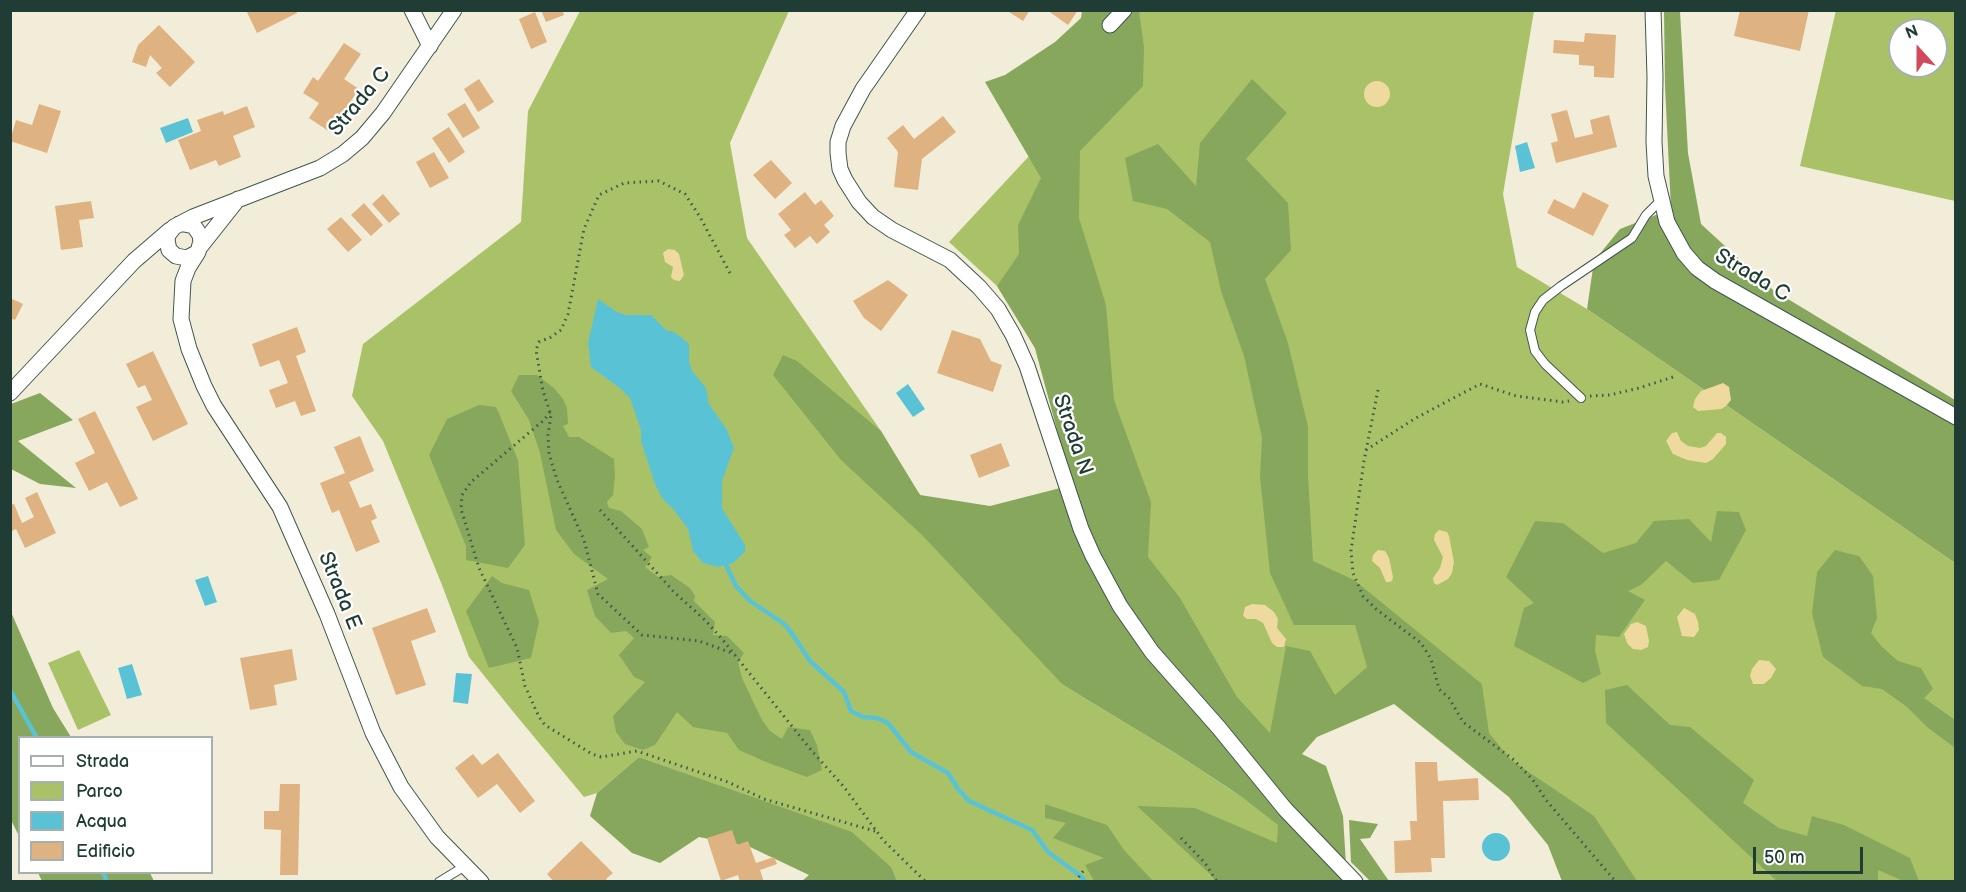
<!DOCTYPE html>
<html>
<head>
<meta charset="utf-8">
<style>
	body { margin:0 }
	#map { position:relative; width:1966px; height:892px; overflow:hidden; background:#f2edd9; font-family:"Balsamiq Sans",sans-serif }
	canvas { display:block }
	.frame { position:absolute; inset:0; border:12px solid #1f3d34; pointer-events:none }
	.legend { position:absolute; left:18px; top:736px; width:195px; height:138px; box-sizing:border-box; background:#fff; border:2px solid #a5b1ae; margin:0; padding:8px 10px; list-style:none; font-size:18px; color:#1f3d34 }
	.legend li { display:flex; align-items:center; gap:12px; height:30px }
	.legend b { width:30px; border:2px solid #a5b1ae }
	.north { position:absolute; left:1888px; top:18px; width:60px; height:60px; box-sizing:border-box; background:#fff; border:2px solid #a5b1ae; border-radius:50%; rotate:339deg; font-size:16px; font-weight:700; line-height:24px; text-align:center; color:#1f3d34 }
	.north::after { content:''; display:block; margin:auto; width:21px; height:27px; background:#d1495b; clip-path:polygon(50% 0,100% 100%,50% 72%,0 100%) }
	.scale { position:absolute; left:1753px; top:847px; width:110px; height:27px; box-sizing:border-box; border:3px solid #1f3d34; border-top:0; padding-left:8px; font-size:18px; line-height:21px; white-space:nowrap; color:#1f3d34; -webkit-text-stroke:4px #fff; paint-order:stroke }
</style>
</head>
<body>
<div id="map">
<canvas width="1966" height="892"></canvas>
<div class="frame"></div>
<ul class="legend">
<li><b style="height:8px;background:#fff"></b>Strada</li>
<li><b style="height:16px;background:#aac267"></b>Parco</li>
<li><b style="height:16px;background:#59c3d5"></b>Acqua</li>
<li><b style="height:16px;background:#dfb281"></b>Edificio</li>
</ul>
<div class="north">N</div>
<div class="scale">50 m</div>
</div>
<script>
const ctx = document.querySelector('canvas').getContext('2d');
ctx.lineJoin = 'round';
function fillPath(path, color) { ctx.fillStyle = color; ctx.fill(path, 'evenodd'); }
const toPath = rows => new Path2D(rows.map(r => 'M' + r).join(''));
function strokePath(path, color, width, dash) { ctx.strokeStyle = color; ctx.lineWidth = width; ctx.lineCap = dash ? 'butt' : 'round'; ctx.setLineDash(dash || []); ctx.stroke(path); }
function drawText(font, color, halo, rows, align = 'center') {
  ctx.font = font + ' "Balsamiq Sans",sans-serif'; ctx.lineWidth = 4.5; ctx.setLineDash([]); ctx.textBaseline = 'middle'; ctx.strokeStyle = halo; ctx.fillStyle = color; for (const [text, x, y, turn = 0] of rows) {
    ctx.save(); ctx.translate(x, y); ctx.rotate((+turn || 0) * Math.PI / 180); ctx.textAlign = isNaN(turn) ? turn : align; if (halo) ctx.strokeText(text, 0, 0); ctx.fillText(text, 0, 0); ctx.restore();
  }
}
fillPath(toPath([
	[1836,10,1955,11,1955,201,1800,166],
	[1900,30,1936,30,1936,66,1900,66],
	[580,11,789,11,730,143,747,238,881,431,916,489,1063,685,1175,753,1231,790,1285,821,1285,881,897,881,892,868,743,794,639,757,597,793,584,797,515,714,469,657,442,585,383,441,352,396,363,344,521,222,528,111],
	[1136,11,1534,11,1503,194,1517,267,1587,309,1955,563,1955,881,1562,881,1548,845,1509,797,1394,703,1299,718,1269,762,1072,485,1035,348,997,286,949,242,1045,139],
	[79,650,111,715,78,730,48,663]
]), '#aac267');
fillPath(toPath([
	[1082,11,1139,11,1144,47,1143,86,1080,151,1079,218,1106,305,1114,400,1151,502,1148,557,1180,598,1237,697,1270,733,1286,646,1310,651,1335,695,1367,667,1355,625,1294,625,1270,573,1260,477,1262,438,1244,356,1221,291,1210,242,1167,209,1133,201,1125,158,1158,144,1196,186,1200,143,1252,79,1287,113,1246,159,1288,203,1291,250,1265,279,1288,343,1308,427,1308,475,1313,561,1354,580,1482,684,1489,733,1511,760,1594,816,1637,881,1562,881,1548,845,1509,797,1394,704,1317,737,1302,754,1326,766,1343,816,1347,881,1215,881,1211,875,1137,806,1195,808,1277,843,1278,825,1242,797,1175,753,1063,685,923,536,841,460,773,375,783,355,797,361,881,431,920,495,990,506,1072,485,1035,348,997,286,1019,254,1018,225,1041,178,985,82,1005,75,1055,42,1081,18],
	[1664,11,1680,11,1688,153,1701,224,1773,290,1955,400,1955,563,1587,309,1594,261,1620,229,1671,209,1665,86],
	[519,375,537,375,554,388,563,399,567,408,568,424,563,426,569,437,579,437,614,459,615,476,613,495,607,502,609,508,621,511,642,529,649,547,643,550,652,557,645,567,658,577,671,575,690,588,695,596,694,601,715,622,713,635,727,636,744,653,738,662,742,678,762,720,770,731,782,739,788,727,810,730,817,745,822,770,807,777,766,762,739,750,727,733,693,727,677,712,655,745,643,750,625,744,616,732,613,716,645,682,634,677,619,655,634,638,626,631,611,633,595,616,587,590,608,579,574,554,556,530,540,453,529,420,511,391],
	[40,393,73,420,18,441,76,488,40,484,11,469,11,404],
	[479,405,496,407,498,411,518,460,525,545,508,568,466,560,466,546,429,455,447,419],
	[1717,511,1739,512,1746,530,1719,580,1693,583,1666,561,1641,585,1628,591,1645,600,1619,637,1596,635,1595,651,1601,674,1583,683,1514,646,1524,608,1534,603,1506,577,1535,521,1563,523,1603,553,1636,543,1654,521,1689,519,1711,542],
	[1835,550,1859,556,1873,576,1877,618,1871,633,1882,647,1898,661,1921,668,1933,689,1924,698,1955,720,1955,748,1927,727,1907,707,1882,689,1862,686,1823,657,1812,613,1817,572],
	[492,576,502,583,529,590,539,622,531,658,489,668,466,611],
	[11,612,53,708,71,737,20,738,19,836,10,818],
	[1627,685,1670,725,1690,727,1754,780,1743,803,1779,828,1807,836,1812,816,1844,825,1910,858,1919,881,1903,881,1878,870,1878,881,1777,881,1606,723,1605,690],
	[639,757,852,832,892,868,897,881,802,881,809,875,750,847,699,837,660,863,632,853,590,816,597,793],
	[1045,804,1107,825,1124,850,1153,881,1094,881,1085,865,1104,858,1053,838,1066,823,1045,818],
	[1349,820,1378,824,1370,838,1360,839,1389,881,1370,881,1351,862],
	[38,873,150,873,154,881,42,881]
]), '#87a85c');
fillPath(toPath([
	'1364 94a13 13 0 1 1 26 0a13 13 0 1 1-26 0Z',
	[668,249,675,250,679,254,684,275,680,281,674,280,671,277,673,267,665,262,663,253],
	[1723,383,1729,387,1731,400,1726,406,1721,409,1698,411,1693,407,1695,399,1701,391],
	[1677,432,1681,441,1688,446,1700,448,1706,446,1717,433,1721,433,1726,437,1726,444,1713,459,1706,463,1687,460,1673,454,1666,441,1672,433],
	[1439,530,1447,532,1449,536,1454,562,1452,573,1448,579,1437,585,1434,583,1433,578,1440,568,1443,557,1434,540,1435,534],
	[1378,550,1385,551,1389,558,1393,577,1392,581,1389,582,1386,582,1380,568,1372,561,1373,555],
	[1252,604,1265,605,1274,612,1278,619,1277,628,1286,639,1284,647,1277,647,1272,643,1263,623,1256,619,1247,619,1243,616,1245,607],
	[1684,608,1695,614,1698,622,1699,630,1694,637,1682,636,1677,617],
	[1637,622,1646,626,1649,641,1648,647,1641,650,1633,649,1627,643,1624,634,1631,624],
	[1759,660,1769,661,1776,669,1771,678,1764,684,1753,684,1750,676,1752,669]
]), '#eeda9e');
fillPath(toPath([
	[188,118,193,132,166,143,160,128],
	[1527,142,1535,168,1520,172,1515,146],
	[598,299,617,312,626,315,651,315,667,331,672,331,681,337,689,344,689,361,692,371,706,388,709,404,727,430,734,448,722,481,722,508,745,545,745,552,733,563,718,567,703,563,693,551,688,529,674,510,662,498,655,484,641,441,641,430,630,398,621,389,591,367,588,343],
	[908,384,925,409,913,417,896,393],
	[208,576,217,602,205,606,195,580],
	[132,664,142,695,127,699,118,668],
	[456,673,472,674,468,704,453,702],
	'1482 847a14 14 0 1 1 28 0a14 14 0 1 1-28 0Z'
]), '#59c3d5');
strokePath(toPath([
	[726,565,736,586,750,601,783,623,791,632,810,661,844,692,851,711,863,717,877,718,888,723,911,752,948,773,958,789,969,801,1032,830,1048,852,1082,877,1085,882],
	[10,690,37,738],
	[103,872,107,882]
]), '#59c3d5', 4.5);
fillPath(toPath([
	[246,10,296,10,297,13,257,33],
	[541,10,562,10,564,15,546,22],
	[1010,10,1030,10,1023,21,1009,12],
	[1047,10,1078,10,1068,25],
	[1740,10,1809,10,1800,51,1734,36],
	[535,12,547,42,531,49,519,19],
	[159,25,195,62,170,87,156,73,162,68,150,55,146,67,132,62,138,45],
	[1585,33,1616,35,1614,78,1594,77,1594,66,1579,65,1579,55,1553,53,1554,40,1584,42],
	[344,43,361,54,344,79,359,89,330,132,309,118,319,103,303,93,313,77,318,81],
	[479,79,494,102,478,112,464,89],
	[465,103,480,128,463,138,447,114],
	[39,104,61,111,47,153,10,141,16,120,32,125],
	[247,106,255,127,233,136,241,157,219,166,216,160,190,170,178,140,201,131,197,120,223,111,224,115],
	[1567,110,1575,138,1593,134,1590,120,1609,115,1617,147,1556,163,1551,143,1558,141,1551,114],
	[943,116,956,132,922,159,918,190,894,187,898,152,887,138,903,125,914,139],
	[449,127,465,152,449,163,432,138],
	[434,152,449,178,430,188,416,162],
	[771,160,792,183,775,199,753,175],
	[805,192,815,205,821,200,834,216,824,225,830,232,817,244,810,236,795,248,784,235,791,230,778,214],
	[1583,192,1609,205,1593,236,1547,213,1554,199,1574,209],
	[383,194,400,214,389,223,372,204],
	[91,201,94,218,79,220,83,247,61,250,55,206],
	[364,203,383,225,371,236,351,215],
	[341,217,362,240,348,252,327,229],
	[888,280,908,295,881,331,864,318,853,301],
	[10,298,23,304,15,320,10,318],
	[297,327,306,352,296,356,316,411,301,416,295,401,276,408,269,390,288,383,279,360,260,367,252,344],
	[952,330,980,339,991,361,1002,365,993,392,937,373],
	[153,351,188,424,153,441,136,407,152,400,145,385,138,388,126,364],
	[95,411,138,499,120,507,107,482,89,491,75,463,95,453,78,419],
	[360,436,374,471,349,482,360,508,371,504,377,518,371,521,380,542,356,552,339,510,332,513,320,483,345,473,334,447],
	[1001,443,1010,466,979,478,970,455],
	[37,492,56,533,25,548,16,529,10,532,10,505,14,504,22,523,34,517,25,498],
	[427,608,436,632,411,641,426,685,396,695,372,628],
	[292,649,297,680,274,685,277,705,250,710,240,658],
	[498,753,535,801,520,813,497,784,478,798,455,768,473,754,482,765],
	[1415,762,1437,762,1438,781,1478,778,1479,800,1443,801,1445,858,1431,858,1432,872,1395,873,1394,841,1411,840,1410,821,1417,821],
	[280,784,300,784,298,875,280,875,281,830,264,829,264,811,279,811],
	[732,830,737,845,748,841,756,863,774,857,777,864,760,870,764,882,740,882,738,875,721,881,707,838],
	[581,841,613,873,606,879,609,882,554,882,547,874]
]), '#dfb281');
const service = toPath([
	[1581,398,1545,364,1535,351,1530,330,1535,312,1543,300,1561,286,1632,238,1646,215,1661,200],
	[439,882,465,866]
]);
const minor = toPath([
	[412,10,430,46],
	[918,10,863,89,843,126,838,142,838,153,840,169,845,180,859,202,873,217,892,230,950,260,979,287,998,309,1013,335,1027,366,1081,529,1093,556,1120,606,1152,652,1219,728,1285,809,1355,882],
	[1653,10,1655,77,1654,142,1656,176,1667,222,1684,253,1697,268,1715,281,1956,417],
	[1110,25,1124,10],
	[179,224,184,224,194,226,200,235,201,241,198,252,187,258,176,256,169,250,167,240,168,235,174,227,193,217,320,168,343,154,362,138,383,113,454,10],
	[200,247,238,199],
	[198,252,188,268,183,281,181,319,189,349,204,386,214,406,280,507,327,614,373,733,401,787,437,837,481,882],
	[10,393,134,261,170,230]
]);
strokePath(service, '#3f574d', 10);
strokePath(minor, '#3f574d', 17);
strokePath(toPath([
	[730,273,700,217,685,194,659,181,624,183,599,195,584,229,568,314,561,330,551,337,539,342,536,350,543,391,551,415,548,435,549,454,557,480,584,540,598,594,642,635,699,641,735,654],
	[1378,390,1364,461,1351,551,1353,573,1363,596,1376,609,1421,643,1431,659,1439,689,1449,698,1463,722,1514,760,1533,780,1546,800,1616,882],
	[1590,396,1610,395,1639,388,1676,376],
	[550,412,544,420,471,482,462,495,461,509,479,568,517,648,525,686,539,717,545,725,592,754,601,757,637,751,728,782,764,799,878,832],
	[1366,450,1414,419,1480,384,1516,396,1563,402,1569,401],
	[600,510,675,593,705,620,722,639,811,750,844,787,883,840,926,882],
	[1181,838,1205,863,1217,882],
	[1075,882,1084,870]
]), '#3f574d', 3, [1.5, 4.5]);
strokePath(service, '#fff', 8);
strokePath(minor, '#fff', 15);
drawText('21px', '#1f3d34', '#fff', [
	["Strada C",360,102,-50],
	["Strada C",1752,276,31],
	["Strada N",1072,435,71],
	["Strada E",339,591,68]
]);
</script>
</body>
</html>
